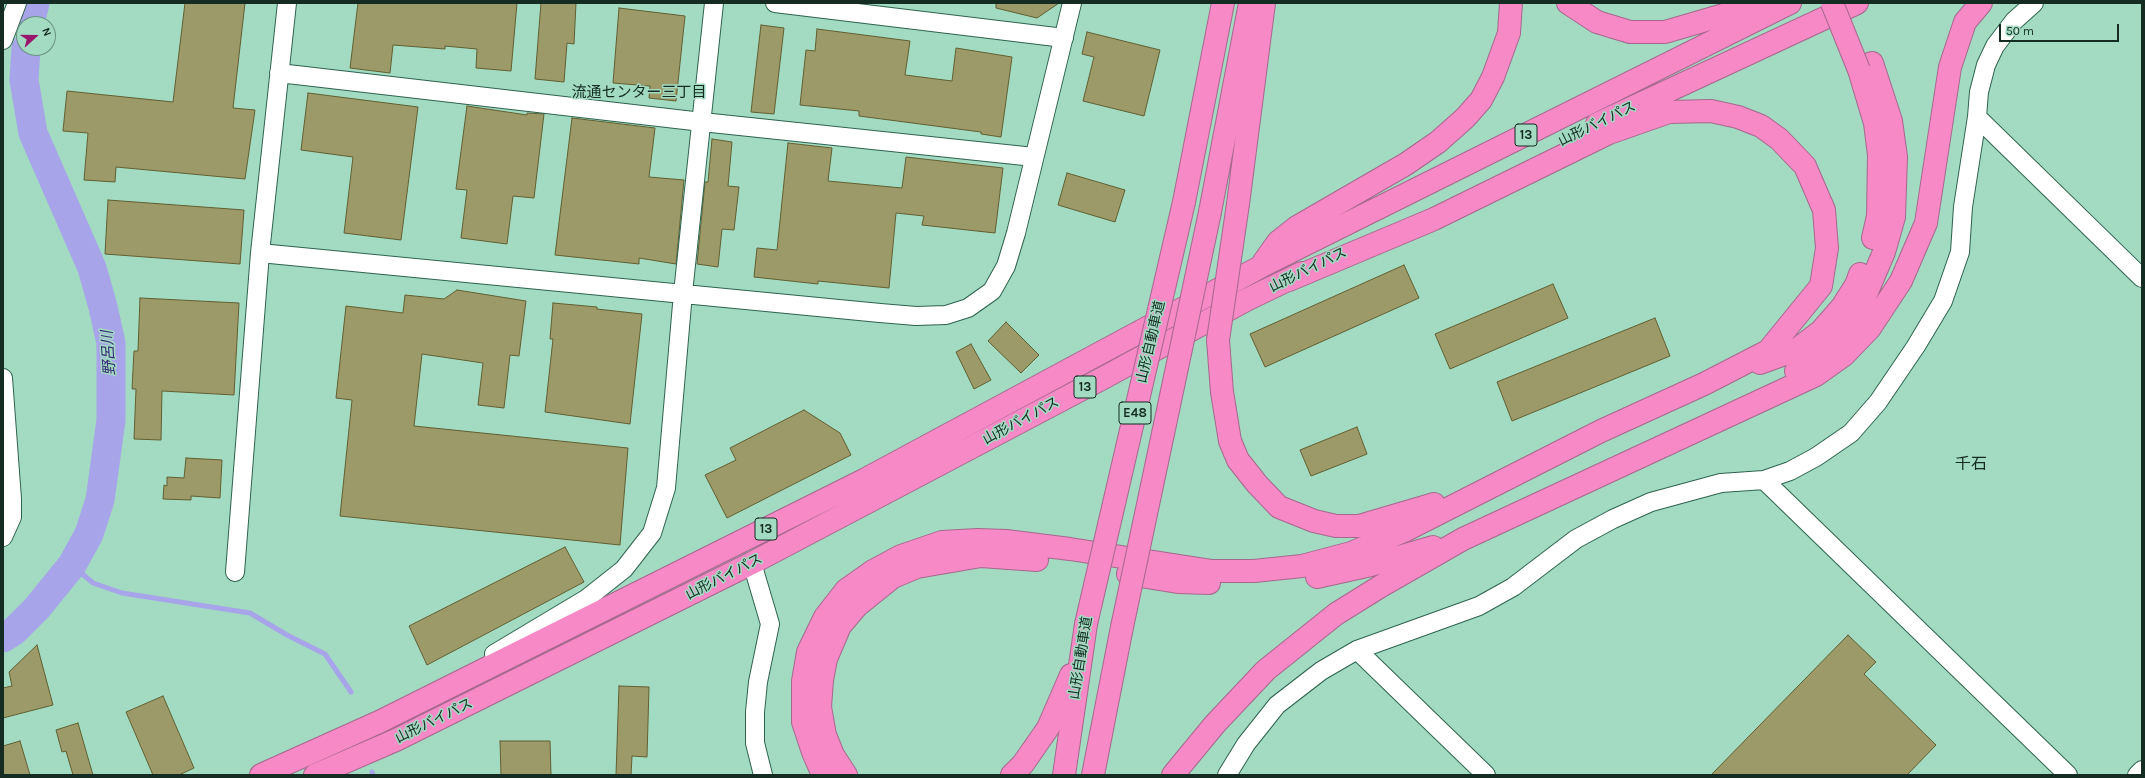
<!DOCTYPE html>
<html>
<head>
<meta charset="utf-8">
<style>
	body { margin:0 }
	#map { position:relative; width:2145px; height:778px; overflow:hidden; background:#a2dac2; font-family:Karla,sans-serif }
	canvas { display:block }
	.frame { position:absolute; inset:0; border:4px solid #152c23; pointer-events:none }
	.north { position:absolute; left:16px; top:16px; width:40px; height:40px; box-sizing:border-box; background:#a2dac2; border:1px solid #6a9482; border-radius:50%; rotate:69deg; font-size:11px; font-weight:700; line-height:16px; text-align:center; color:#152c23 }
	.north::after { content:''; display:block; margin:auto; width:14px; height:18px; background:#98176d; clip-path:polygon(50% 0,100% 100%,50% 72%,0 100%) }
	.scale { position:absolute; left:1999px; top:24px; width:120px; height:18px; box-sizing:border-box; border:2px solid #152c23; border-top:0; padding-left:5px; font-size:12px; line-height:14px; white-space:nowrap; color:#152c23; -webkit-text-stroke:3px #a2dac2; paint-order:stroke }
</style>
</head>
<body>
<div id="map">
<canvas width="2145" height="778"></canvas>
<div class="frame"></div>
<div class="north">N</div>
<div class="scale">50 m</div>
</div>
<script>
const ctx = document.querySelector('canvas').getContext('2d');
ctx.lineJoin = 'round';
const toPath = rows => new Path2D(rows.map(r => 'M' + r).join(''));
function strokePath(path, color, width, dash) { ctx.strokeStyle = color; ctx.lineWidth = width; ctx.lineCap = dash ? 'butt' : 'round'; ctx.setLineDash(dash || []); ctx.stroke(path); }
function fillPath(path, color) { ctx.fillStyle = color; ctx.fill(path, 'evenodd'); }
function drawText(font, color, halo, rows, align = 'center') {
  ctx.font = font + ' Karla,"Noto Sans JP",sans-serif'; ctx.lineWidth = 3; ctx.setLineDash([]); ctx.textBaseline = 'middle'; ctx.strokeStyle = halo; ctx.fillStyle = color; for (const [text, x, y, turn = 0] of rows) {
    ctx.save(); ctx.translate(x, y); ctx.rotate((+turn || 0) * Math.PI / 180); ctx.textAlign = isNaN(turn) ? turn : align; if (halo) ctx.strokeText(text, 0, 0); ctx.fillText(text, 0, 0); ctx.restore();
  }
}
strokePath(toPath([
	[72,565,93,583,122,593,250,613,287,635,325,654,351,692],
	[372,772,373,775]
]), '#a8a4e9', 5);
strokePath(toPath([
	[30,24,35,3],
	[3,638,14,631,37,608,72,565,89,534,100,500,111,420,111,343,103,307,92,268,33,133,24,80,26,48]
]), '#a8a4e9', 29);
const building = toPath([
	[185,3,245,3,233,108,255,110,245,179,116,167,115,182,84,180,88,133,63,131,67,91,173,102,185,3],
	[358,3,517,3,511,71,476,68,477,49,445,46,445,49,393,45,390,73,350,68,358,3],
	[541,3,576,3,574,44,567,43,564,82,535,79,541,3],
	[996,3,1059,3,1037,18,996,8,996,3],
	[619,8,685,16,676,101,649,98,650,86,613,83,619,8],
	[761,25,784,28,774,114,751,112,761,25],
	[817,29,910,41,905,75,952,81,956,48,1012,57,1001,137,981,134,981,132,859,116,859,111,800,105,806,50,815,51,817,29],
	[1087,32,1160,50,1144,116,1083,101,1094,57,1082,54,1087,32],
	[308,93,418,107,401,240,344,233,353,157,301,150,308,93],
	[467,106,527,115,527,113,544,114,534,198,513,196,507,244,461,238,467,190,456,189,467,106],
	[572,118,655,128,649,177,684,180,676,264,639,258,639,264,555,255,572,118],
	[712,139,732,142,728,186,739,187,734,230,722,229,718,267,697,264,705,182,708,182,712,139],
	[788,143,832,148,828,181,902,188,906,157,1003,168,995,233,922,225,924,216,896,213,889,288,818,281,818,284,754,277,757,248,777,250,788,143],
	[1067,173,1125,190,1115,222,1058,205,1067,173],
	[108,200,244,210,240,264,105,254,108,200],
	[1404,265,1419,298,1265,367,1250,334,1404,265],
	[1553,284,1568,318,1450,369,1435,334,1553,284],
	[457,290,526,301,519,356,510,355,504,408,478,405,483,363,422,354,414,426,628,448,620,545,340,516,352,400,336,398,346,306,403,313,405,295,444,299,457,290],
	[140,298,239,303,234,395,162,391,161,440,134,439,136,389,132,389,134,351,138,351,140,298],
	[553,303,597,307,597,309,642,314,630,424,545,412,553,339,550,339,553,303],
	[1655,318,1670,356,1512,421,1497,382,1655,318],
	[1006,322,1039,355,1021,373,988,341,1006,322],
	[971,344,991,380,974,389,956,352,971,344],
	[804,410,840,433,851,455,727,518,705,475,736,460,730,448,804,410],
	[1357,427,1367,454,1311,476,1300,450,1357,427],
	[186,458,222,460,220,498,191,496,191,500,163,499,164,485,167,486,167,477,184,478,186,458],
	[565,547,584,582,427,665,409,626,565,547],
	[1848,635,1876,662,1864,674,1936,745,1907,775,1711,775,1848,635],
	[37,645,53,705,3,718,3,688,12,686,9,672,37,645],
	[619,686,649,687,647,757,632,756,631,775,616,775,619,686],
	[163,696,194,768,179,775,153,775,126,712,163,696],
	[78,723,86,751,93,775,73,775,66,751,62,752,56,730,78,723],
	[20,741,30,775,3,775,3,746,20,741],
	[500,741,550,741,551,775,501,775,500,741]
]);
fillPath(building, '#9c9a69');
strokePath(building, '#615f30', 1);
const minor = toPath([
	[775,3,1064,38],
	[3,40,17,3],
	[279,73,702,122,1034,157],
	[1977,117,2142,278],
	[260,253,880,313,916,316,946,315,968,308,992,291,1006,266,1016,233,1072,3],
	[3,378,12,499,12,517,3,537],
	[1764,480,2068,775],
	[752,563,770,624,758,682,755,712,755,743,763,775],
	[235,572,260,253,287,3],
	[1357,650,1486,775],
	[494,654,586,599,624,569,652,533,666,488,683,293,714,3],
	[1227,775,1246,744,1277,705,1321,671,1357,650,1479,606,1513,587,1576,539,1613,519,1651,502,1721,483,1764,480,1790,471,1816,457,1851,433,1878,402,1916,346,1943,301,1960,252,1963,207,1977,117,1979,92,1986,65,1995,46,2014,21,2034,3],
	[2137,775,2142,770]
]);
const highway = toPath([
	[1568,3,1597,22,1630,32,1665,32,1737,11,1754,3],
	[1860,73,1875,123,1879,155,1878,216,1873,238],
	[1597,124,1857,3],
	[1184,202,1223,3],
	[1238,204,1264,3],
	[1210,212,1250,3],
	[1263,263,1278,242,1297,227,1406,164,1438,142,1465,118,1481,100,1493,77,1509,33,1511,3],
	[1218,340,1222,392,1230,441,1238,460,1257,484,1279,507,1314,521,1336,526,1359,526,1434,504],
	[1760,363,1796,350,1821,331,1842,307,1856,285,1860,274],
	[1796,371,1833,343,1855,317,1864,299,1884,252,1894,217,1896,157,1891,121,1872,63],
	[1128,574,1178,582,1209,583],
	[1317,577,1371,565,1433,547],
	[261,775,379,722,864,480,1262,266,1790,3],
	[315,775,396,740,752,563,1107,376,1246,300,1302,273],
	[823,775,813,752,803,722,803,681,808,652,825,617,846,590,873,571,901,556,942,542,978,540,1006,541,1070,549,1212,571,1254,571,1302,566,1351,553,1406,530,1601,431,1704,384,1768,351,1821,286,1827,248,1824,210,1805,166,1779,139,1761,126,1738,117,1711,111,1669,112,1609,133,1434,219,1289,280],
	[846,775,833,755,825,735,820,707,822,680,826,659,840,626,857,606,893,577,917,567,981,556,1037,560],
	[1012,775,1023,764,1048,728,1071,675],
	[1064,775,1086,624],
	[1093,775,1122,627],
	[1173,775,1215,724,1266,670,1336,614,1381,586,1463,539,1816,375,1844,355,1870,328,1901,281,1926,223,1950,67,1965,22,1981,3]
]);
strokePath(minor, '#2e644f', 20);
strokePath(highway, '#a7688d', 24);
strokePath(minor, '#fff', 18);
strokePath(highway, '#f689c6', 22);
const highwayBridge = toPath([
	[1832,3,1859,70],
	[1218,340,1238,204],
	[1086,624,1184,202],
	[1122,627,1210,212]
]);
strokePath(highwayBridge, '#a7688d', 24, []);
strokePath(highwayBridge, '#f689c6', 22);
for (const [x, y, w] of [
	[1526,135,22],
	[1085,387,22],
	[1135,413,32],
	[766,529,22]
]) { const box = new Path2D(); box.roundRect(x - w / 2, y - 11, w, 22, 3); ctx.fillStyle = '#a2dac2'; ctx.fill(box); strokePath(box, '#152c23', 1); }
drawText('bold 13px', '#152c23', null, [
	["13",1526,135],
	["13",1085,387],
	["E48",1135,413],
	["13",766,529]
]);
drawText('14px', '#152c23', '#a2dac2', [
	["山形バイパス",1597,124,-26],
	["山形バイパス",1308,270,-26],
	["山形自動車道",1151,342,-77],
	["山形バイパス",1021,421,-28],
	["山形バイパス",724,577,-27],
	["山形自動車道",1081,658,-81],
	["山形バイパス",434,721,-26]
]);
drawText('15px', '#152c23', '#a2dac2', [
	["流通センター三丁目",639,93]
]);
drawText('italic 15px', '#362776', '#a2dac2', [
	["野呂川",109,353,-94]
]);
drawText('16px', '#152c23', '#a2dac2', [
	["千石",1971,464]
]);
</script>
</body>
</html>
